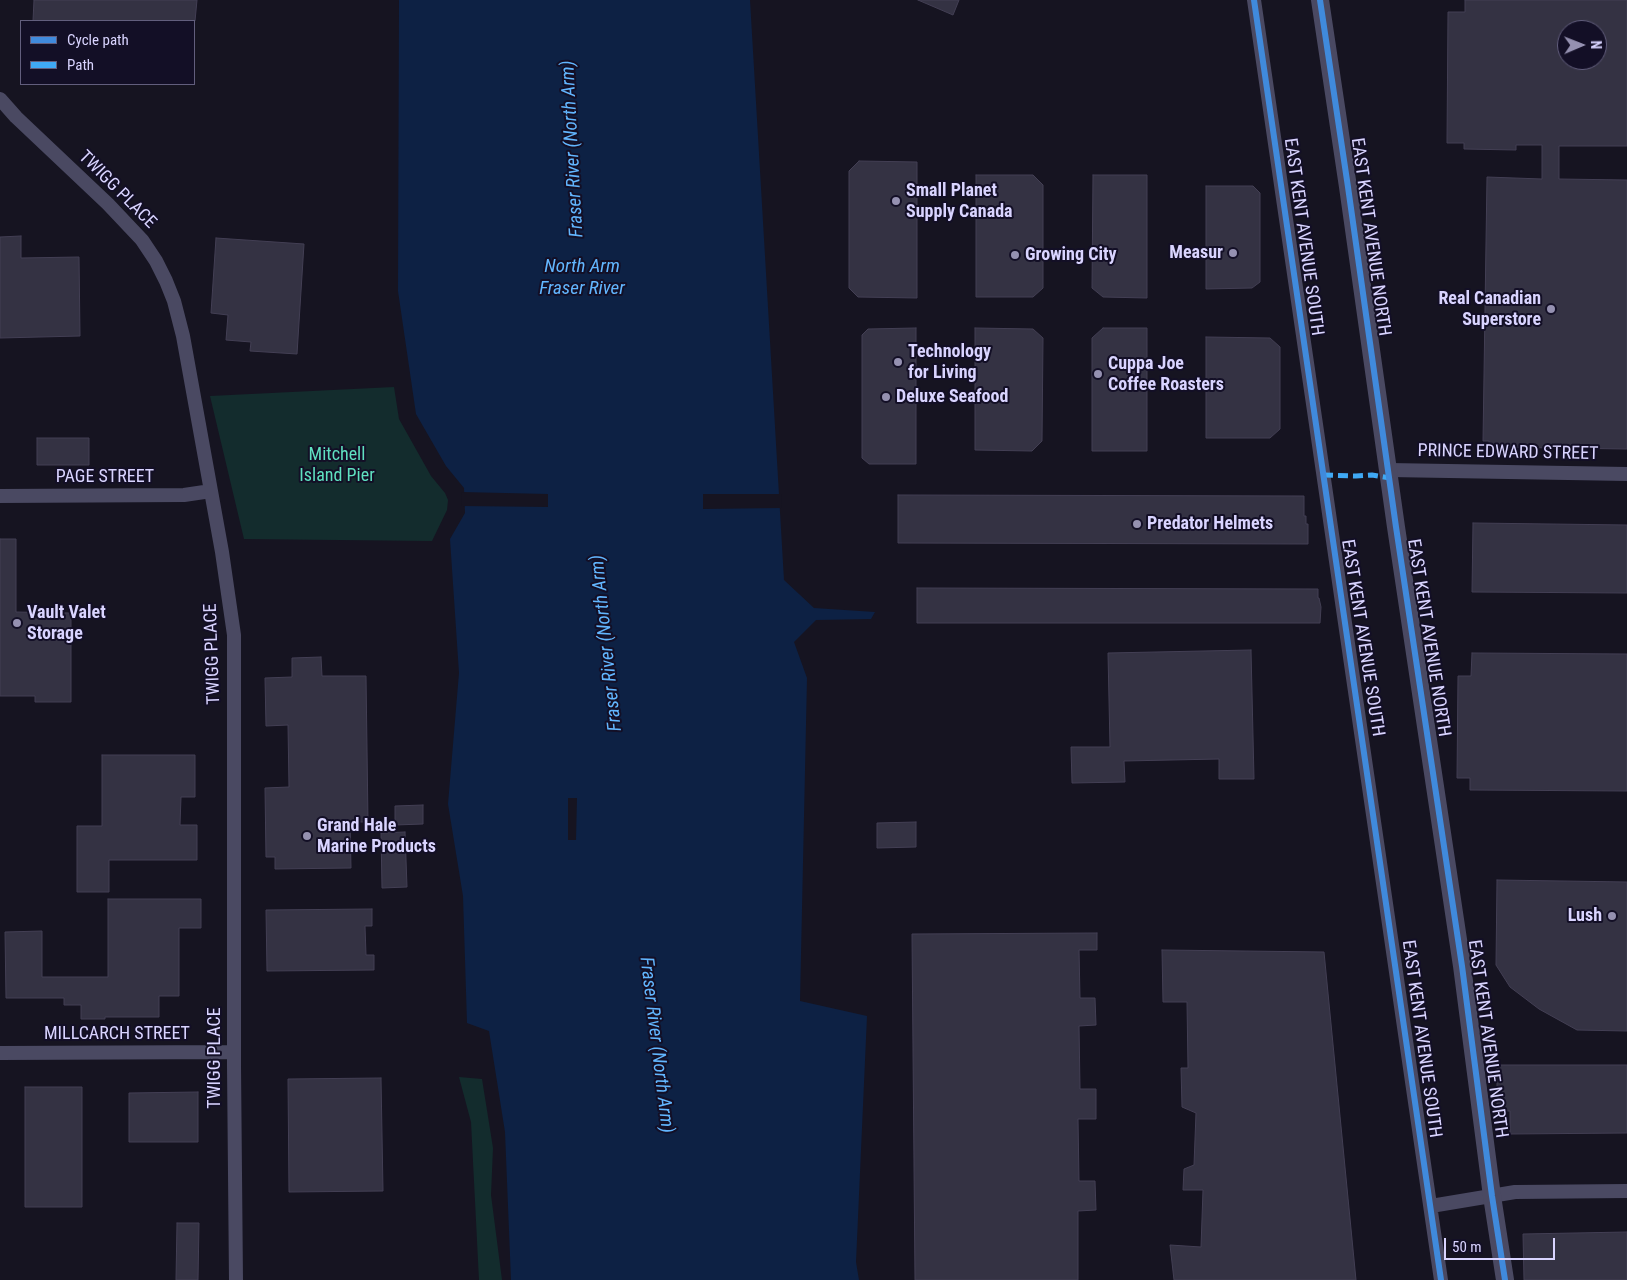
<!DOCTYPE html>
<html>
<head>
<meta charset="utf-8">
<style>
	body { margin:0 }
	#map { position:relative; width:1627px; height:1280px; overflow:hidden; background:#161421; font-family:"Roboto Condensed",sans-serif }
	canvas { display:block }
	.legend { position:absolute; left:20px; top:20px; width:175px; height:65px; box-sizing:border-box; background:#130f26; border:1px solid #625e7d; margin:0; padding:6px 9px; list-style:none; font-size:15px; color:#d9d4ff }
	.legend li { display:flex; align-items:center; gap:10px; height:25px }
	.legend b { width:25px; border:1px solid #625e7d }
	.north { position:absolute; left:1557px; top:20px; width:50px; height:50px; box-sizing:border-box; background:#130f26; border:1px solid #625e7d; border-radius:50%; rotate:89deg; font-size:14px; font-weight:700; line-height:20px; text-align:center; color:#d9d4ff }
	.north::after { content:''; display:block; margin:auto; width:18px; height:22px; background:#9591b1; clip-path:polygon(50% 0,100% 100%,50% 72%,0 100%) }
	.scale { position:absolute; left:1444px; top:1238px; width:111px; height:22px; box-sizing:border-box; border:2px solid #d9d4ff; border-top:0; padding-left:6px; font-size:15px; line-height:18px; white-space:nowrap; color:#d9d4ff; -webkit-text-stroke:4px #130f26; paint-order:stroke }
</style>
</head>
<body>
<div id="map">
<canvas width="1627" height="1280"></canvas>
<ul class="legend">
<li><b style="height:6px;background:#408adc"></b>Cycle path</li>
<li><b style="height:6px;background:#3fa9f5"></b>Path</li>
</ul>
<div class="north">N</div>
<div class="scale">50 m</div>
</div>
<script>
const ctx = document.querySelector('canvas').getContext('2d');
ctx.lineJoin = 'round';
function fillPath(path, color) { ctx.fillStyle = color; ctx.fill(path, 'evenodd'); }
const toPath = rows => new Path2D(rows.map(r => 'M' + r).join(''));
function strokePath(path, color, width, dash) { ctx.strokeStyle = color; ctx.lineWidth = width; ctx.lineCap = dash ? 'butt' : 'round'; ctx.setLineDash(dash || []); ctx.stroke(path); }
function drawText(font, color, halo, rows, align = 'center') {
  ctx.font = font + ' "Roboto Condensed",sans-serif'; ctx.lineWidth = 4; ctx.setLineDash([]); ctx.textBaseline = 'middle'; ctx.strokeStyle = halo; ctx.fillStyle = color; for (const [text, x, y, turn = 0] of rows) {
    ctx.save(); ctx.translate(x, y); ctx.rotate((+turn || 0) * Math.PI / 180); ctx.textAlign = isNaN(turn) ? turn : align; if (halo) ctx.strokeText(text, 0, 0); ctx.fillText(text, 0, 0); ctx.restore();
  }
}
fillPath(toPath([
	[394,387,399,419,431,476,445,493,448,500,447,510,432,541,244,539,210,396],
	[459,1077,482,1079,493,1148,491,1195,502,1280,479,1280,471,1122]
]), '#132c2d');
fillPath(toPath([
	[399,0,750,0,784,580,814,608,875,612,871,619,816,620,794,642,807,678,800,1001,867,1016,856,1262,859,1280,511,1280,505,1132,489,1031,467,1023,463,896,448,804,459,673,450,539,465,513,464,488,446,466,416,414,398,291]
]), '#0d2144');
fillPath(toPath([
	[461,492,548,494,548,507,462,506],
	[703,494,781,494,782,508,703,509],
	[568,798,577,798,576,840,568,840]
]), '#161421');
const building = toPath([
	[34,0,197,0,195,21,33,21,34,0],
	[918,0,959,0,953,15,918,0],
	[1465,0,1627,0,1627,146,1559,146,1559,179,1627,180,1627,449,1489,447,1489,441,1483,441,1487,177,1542,179,1542,145,1516,145,1516,150,1464,149,1464,143,1447,143,1448,12,1465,12,1465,0],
	[1567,30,1597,30,1597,60,1567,60,1567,30],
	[859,161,917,162,917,298,858,297,849,288,849,171,859,161],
	[976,175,1033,175,1043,185,1043,288,1033,297,976,297,976,175],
	[1093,175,1147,175,1147,298,1103,297,1092,288,1093,175],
	[1206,186,1253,186,1260,193,1260,282,1252,288,1206,289,1206,186],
	[21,236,21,258,79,257,80,336,0,338,0,237,21,236],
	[216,238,304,244,297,354,250,351,251,342,226,340,228,315,211,313,216,238],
	[916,328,916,464,869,464,862,458,862,335,868,329,916,328],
	[975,328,1033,329,1043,338,1042,441,1032,451,975,450,975,328],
	[1103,328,1147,328,1147,451,1092,451,1092,338,1103,328],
	[1206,337,1270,338,1280,347,1280,429,1270,438,1206,438,1206,337],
	[37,438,89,438,89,465,37,465,37,438],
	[898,495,1304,496,1304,516,1306,516,1306,524,1308,524,1308,544,898,543,898,495],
	[1473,523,1627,525,1627,593,1472,592,1473,523],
	[0,539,16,539,16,612,71,613,71,702,35,702,35,696,0,696,0,539],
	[917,588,1318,589,1318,598,1319,598,1321,607,1320,623,917,623,917,588],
	[1251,650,1254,779,1219,779,1219,759,1124,761,1125,782,1072,783,1071,747,1110,747,1108,653,1251,650],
	[1472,653,1627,654,1627,791,1470,790,1470,778,1457,778,1458,676,1471,676,1472,653],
	[321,657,322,676,366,676,368,822,350,822,351,868,275,869,275,857,266,857,265,788,289,787,288,725,266,726,265,678,292,677,292,658,321,657],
	[102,755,195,755,195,797,181,797,180,825,197,825,197,860,109,860,109,892,77,892,77,826,102,826,102,755],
	[423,805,423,824,395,825,395,806,423,805],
	[916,822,916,847,877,848,877,823,916,822],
	[405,832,407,887,382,888,381,833,405,832],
	[1497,880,1627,882,1627,1031,1577,1030,1539,1009,1510,987,1496,965,1497,880],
	[108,899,201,899,201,928,179,928,179,996,159,996,159,1017,105,1017,105,1019,81,1019,81,1005,64,1005,64,998,6,998,5,932,42,931,42,977,108,977,108,899],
	[372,909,372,926,365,926,366,955,374,955,374,970,267,971,266,910,372,909],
	[1097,933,1097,950,1079,950,1080,998,1095,998,1096,1025,1079,1026,1080,1089,1096,1089,1096,1119,1078,1119,1079,1181,1095,1181,1096,1210,1078,1211,1078,1280,915,1280,912,934,1097,933],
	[1162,950,1324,952,1356,1280,1174,1280,1170,1245,1201,1247,1203,1190,1183,1190,1184,1169,1194,1165,1196,1113,1182,1107,1181,1068,1188,1068,1187,1002,1163,1002,1162,950],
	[1497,1065,1627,1065,1627,1133,1510,1134,1510,1111,1497,1111,1497,1065],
	[381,1078,383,1191,289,1192,288,1079,381,1078],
	[25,1087,82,1087,82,1207,25,1207,25,1087],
	[198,1092,198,1142,129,1142,129,1093,198,1092],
	[177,1223,199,1223,198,1280,176,1280,177,1223],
	[1627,1232,1627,1280,1524,1280,1523,1234,1627,1232]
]);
fillPath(building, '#343243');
strokePath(building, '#433f54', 1);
strokePath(toPath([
	[1254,0,1441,1280],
	[0,99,16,117,108,204,142,240,156,261,166,281,174,301,183,336,222,552,234,635,234,1066,236,1280],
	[1389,470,1627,474],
	[0,496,184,495,211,491],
	[0,1053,234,1052],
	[1431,1206,1515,1192,1627,1191]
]), '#4a4962', 14);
strokePath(toPath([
	[1320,0,1348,187,1396,527,1462,966,1492,1196,1505,1280]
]), '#4a4962', 18);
strokePath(toPath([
	[1323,475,1356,476,1372,475,1390,478]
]), '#3fa9f5', 5, [10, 5]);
strokePath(toPath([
	[1254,0,1441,1280],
	[1320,0,1348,187,1396,527,1462,966,1492,1196,1505,1280]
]), '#408adc', 6);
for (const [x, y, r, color] of [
	[896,201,5,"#9591b1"],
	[1233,253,5,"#9591b1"],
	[1015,255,5,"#9591b1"],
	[1551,309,5,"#9591b1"],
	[898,362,5,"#9591b1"],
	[1098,374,5,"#9591b1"],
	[886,397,5,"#9591b1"],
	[1137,524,5,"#9591b1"],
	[17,623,5,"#9591b1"],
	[307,836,5,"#9591b1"],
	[1612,916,5,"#9591b1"]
]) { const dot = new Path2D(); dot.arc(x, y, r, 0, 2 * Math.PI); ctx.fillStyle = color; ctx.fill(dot); strokePath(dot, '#130f26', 2); }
drawText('18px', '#d9d4ff', '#130f26', [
	["TWIGG PLACE",117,190,45],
	["EAST KENT AVENUE SOUTH",1303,237,82],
	["EAST KENT AVENUE NORTH",1370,237,82],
	["PRINCE EDWARD STREET",1508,453,1],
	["PAGE STREET",105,477],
	["EAST KENT AVENUE SOUTH",1362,638,81],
	["EAST KENT AVENUE NORTH",1428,638,81],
	["TWIGG PLACE",213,654,-92],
	["MILLCARCH STREET",117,1034],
	["EAST KENT AVENUE SOUTH",1421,1039,82],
	["EAST KENT AVENUE NORTH",1487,1039,82],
	["TWIGG PLACE",215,1058,-90]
]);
drawText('bold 18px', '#d9d4ff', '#130f26', [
	["Small Planet",906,191],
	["Supply Canada",906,212],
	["Measur",1223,253,"right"],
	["Growing City",1025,255],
	["Real Canadian",1541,299,"right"],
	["Superstore",1541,320,"right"],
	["Technology",908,352],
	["for Living",908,373],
	["Cuppa Joe",1108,364],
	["Coffee Roasters",1108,385],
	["Deluxe Seafood",896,397],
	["Predator Helmets",1147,524],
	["Vault Valet",27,613],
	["Storage",27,634],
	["Grand Hale",317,826],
	["Marine Products",317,847],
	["Lush",1602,916,"right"]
], 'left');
drawText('18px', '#5fe0c0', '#130f26', [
	["Mitchell",337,455],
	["Island Pier",337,476]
]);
drawText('italic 19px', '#62b6ff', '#130f26', [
	["Fraser River (North Arm)",573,149,-93],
	["North Arm",582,267],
	["Fraser River",582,289],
	["Fraser River (North Arm)",607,643,-96],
	["Fraser River (North Arm)",656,1045,83]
]);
</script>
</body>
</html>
